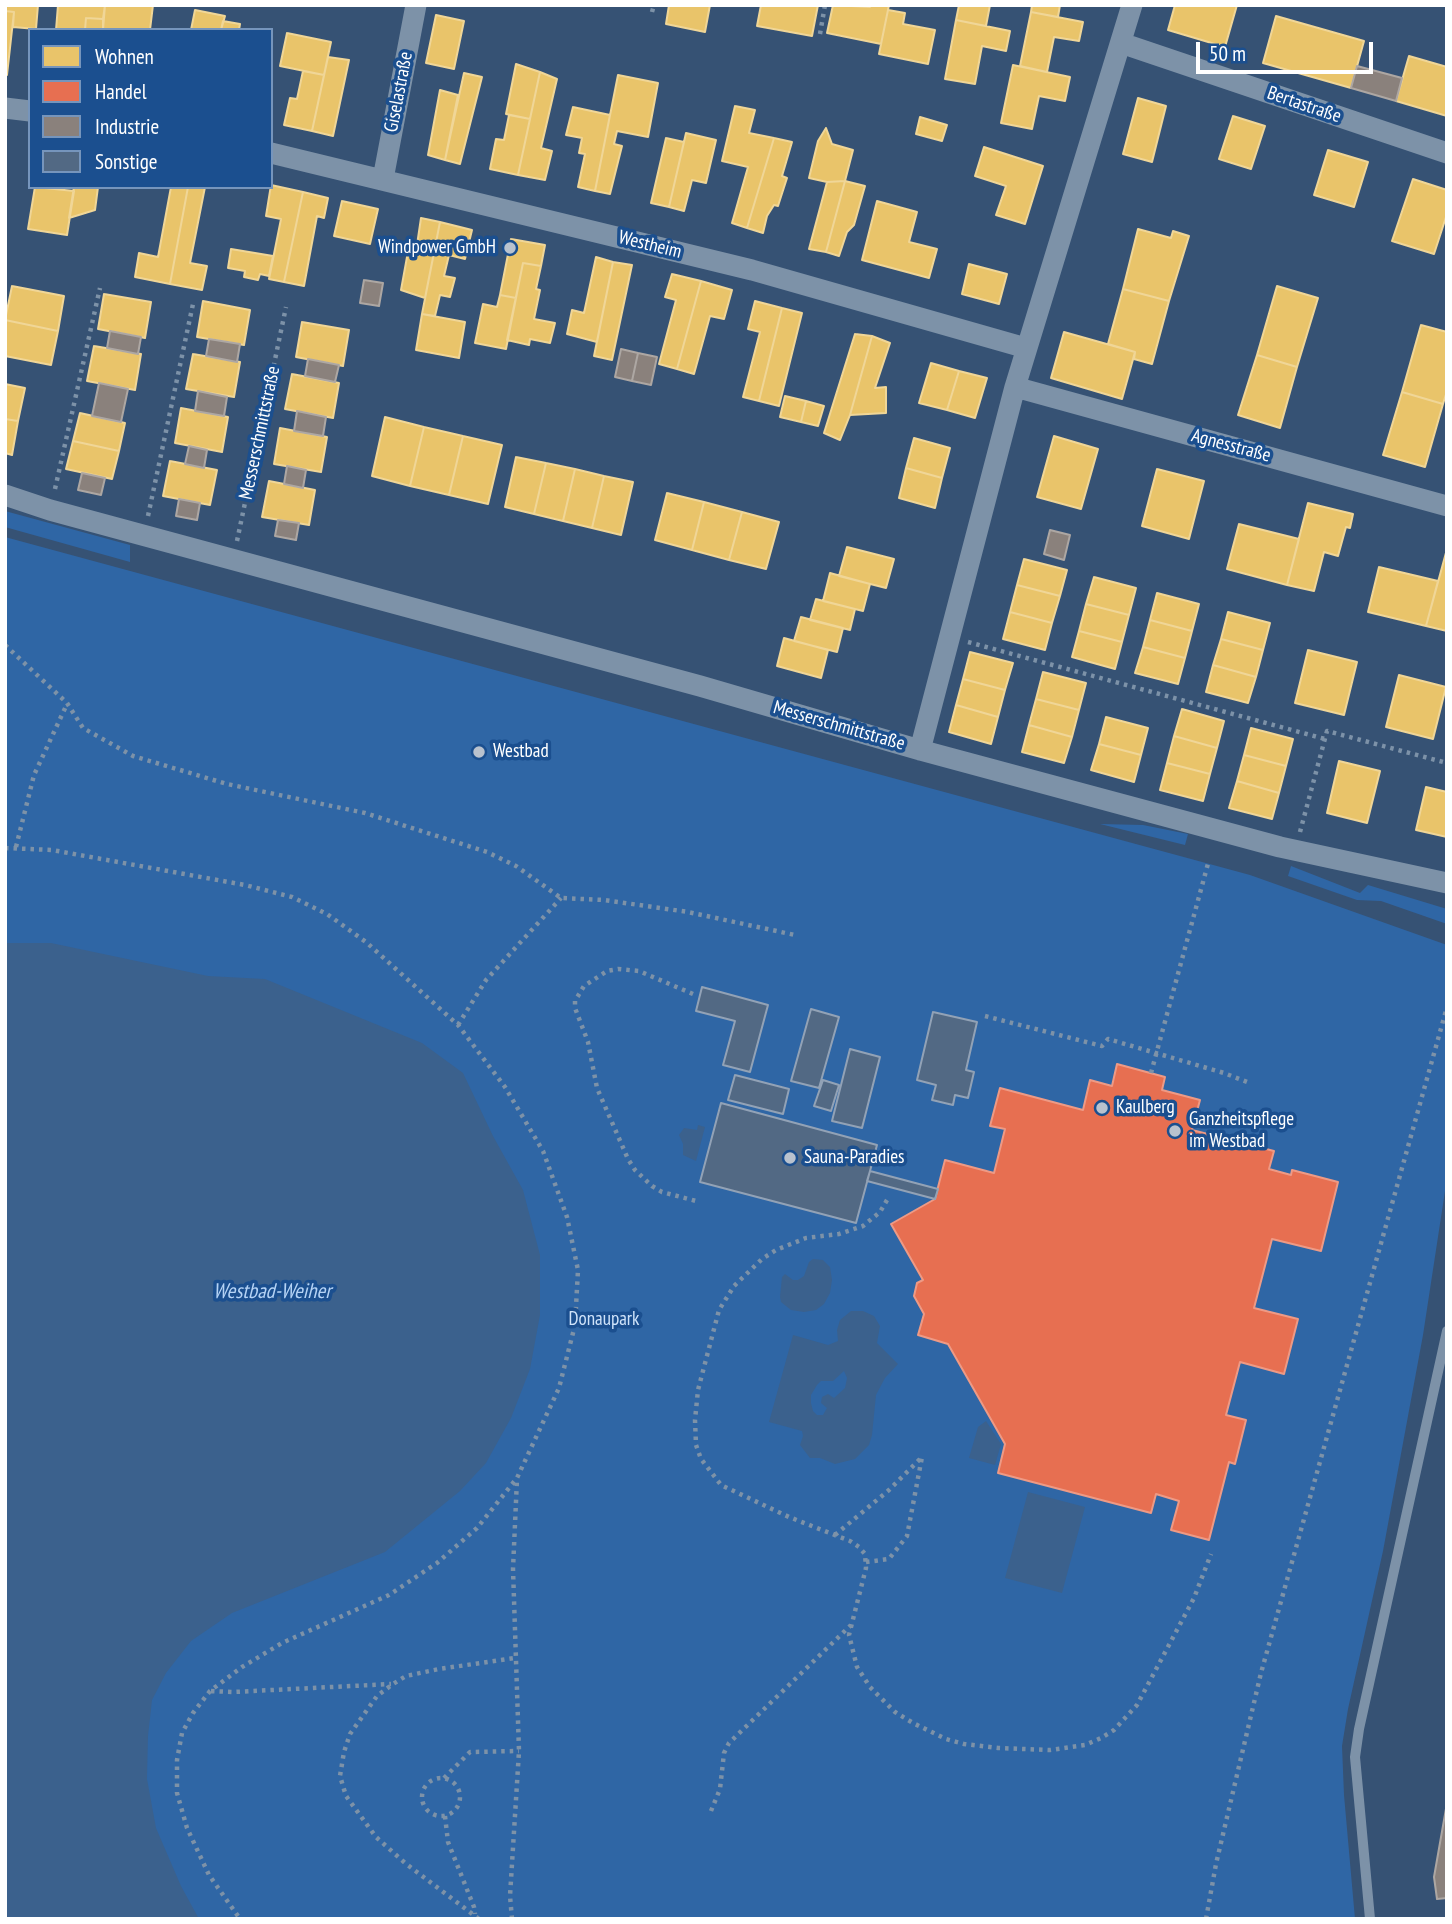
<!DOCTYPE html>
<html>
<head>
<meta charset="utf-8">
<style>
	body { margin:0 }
	#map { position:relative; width:1452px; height:1924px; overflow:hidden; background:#365274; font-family:"PT Sans Narrow",sans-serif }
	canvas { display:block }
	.frame { position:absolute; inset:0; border:7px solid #fff; pointer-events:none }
	.legend { position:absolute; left:28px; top:28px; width:245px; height:161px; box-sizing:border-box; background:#1b4f8f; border:2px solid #7695bc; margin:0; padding:9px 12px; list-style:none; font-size:21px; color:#fff }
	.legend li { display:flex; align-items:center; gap:14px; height:35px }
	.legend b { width:35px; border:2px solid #7695bc }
	.scale { position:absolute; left:1196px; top:42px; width:177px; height:32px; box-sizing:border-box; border:4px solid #fff; border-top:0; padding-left:9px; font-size:21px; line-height:24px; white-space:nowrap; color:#fff; -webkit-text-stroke:5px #1b4f8f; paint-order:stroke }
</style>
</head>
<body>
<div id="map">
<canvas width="1452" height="1924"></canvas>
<div class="frame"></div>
<ul class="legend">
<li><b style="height:19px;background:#e9c46a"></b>Wohnen</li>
<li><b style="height:19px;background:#e76f51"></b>Handel</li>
<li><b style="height:19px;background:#8a817c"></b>Industrie</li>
<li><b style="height:19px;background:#526984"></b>Sonstige</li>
</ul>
<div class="scale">50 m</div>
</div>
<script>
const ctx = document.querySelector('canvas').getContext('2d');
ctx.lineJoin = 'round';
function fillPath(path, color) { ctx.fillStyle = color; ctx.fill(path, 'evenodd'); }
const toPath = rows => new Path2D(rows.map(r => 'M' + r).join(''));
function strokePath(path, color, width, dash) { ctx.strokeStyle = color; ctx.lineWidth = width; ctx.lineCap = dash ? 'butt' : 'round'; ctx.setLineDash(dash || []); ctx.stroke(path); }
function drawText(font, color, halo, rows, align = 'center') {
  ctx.font = font + ' "PT Sans Narrow",sans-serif'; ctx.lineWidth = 7; ctx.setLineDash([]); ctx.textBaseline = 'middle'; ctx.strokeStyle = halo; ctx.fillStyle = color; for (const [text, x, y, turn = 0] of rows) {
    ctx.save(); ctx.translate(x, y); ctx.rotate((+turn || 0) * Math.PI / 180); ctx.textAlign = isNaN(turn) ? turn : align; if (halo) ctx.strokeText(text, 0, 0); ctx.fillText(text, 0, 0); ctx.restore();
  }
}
fillPath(toPath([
	[5,511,130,545,130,562,5,527],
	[5,537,1250,875,1447,945,1447,1178,1423,1335,1383,1551,1348,1709,1342,1746,1344,1795,1355,1919,5,1919],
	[1100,824,1143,825,1188,834,1185,845],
	[1291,866,1360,893,1368,885,1447,909,1447,924,1381,901,1357,900,1288,876]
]), '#2f66a5');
fillPath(toPath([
	[5,943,51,943,208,976,265,979,422,1043,463,1073,493,1136,523,1190,540,1255,540,1315,530,1369,511,1418,486,1463,460,1491,385,1552,232,1613,191,1641,166,1673,152,1700,148,1736,147,1779,156,1828,181,1886,199,1919,5,1919],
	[698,1125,705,1127,696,1161,683,1155,683,1144,679,1135,684,1128,697,1130],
	[813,1259,823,1260,830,1267,832,1280,830,1293,824,1304,816,1310,804,1312,791,1310,781,1302,780,1297,782,1277,785,1274,793,1280,798,1280,804,1276,809,1262],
	[851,1311,863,1311,874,1316,880,1326,877,1343,898,1364,885,1378,876,1395,872,1435,869,1445,855,1459,835,1464,820,1458,810,1458,800,1445,803,1436,802,1431,769,1422,793,1335,828,1345,838,1341,837,1330,840,1320],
	[844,1371,847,1378,845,1388,834,1398,828,1394,822,1397,821,1403,827,1408,823,1415,817,1415,813,1411,811,1403,811,1395,817,1385,821,1381,833,1381],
	[986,1421,1001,1444,995,1465,969,1458,978,1427],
	[1028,1492,1085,1507,1062,1593,1005,1578]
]), '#3b618d');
const homes = toPath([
	[5,5,38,5,36,29,13,27,14,12,5,11,5,5],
	[58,5,105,5,103,19,86,18,85,30,56,30,58,5],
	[105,5,153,5,150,30,103,30,105,5],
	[669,5,710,5,705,32,666,24,669,5],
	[761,5,818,5,812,36,757,26,761,5],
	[833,5,870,7,870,5,889,5,881,44,827,33,833,5],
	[959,5,990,5,986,26,956,20,959,5],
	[1032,5,1060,5,1058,17,1031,12,1032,5],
	[1175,5,1237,5,1225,47,1168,30,1175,5],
	[195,10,225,16,221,30,191,30,195,10],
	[888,10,905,13,903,24,935,30,928,64,879,54,888,10],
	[5,11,14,12,7,75,5,74,5,11],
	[1031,12,1083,22,1079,41,1054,37,1047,72,1020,66,1031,12],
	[436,15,464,21,454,69,426,63,436,15],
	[1276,16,1364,41,1351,88,1263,63,1276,16],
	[86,18,103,19,103,30,85,30,86,18],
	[956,20,1010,31,1006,51,982,46,975,84,945,79,956,20],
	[223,21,240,24,239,30,221,30,223,21],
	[287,33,331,42,324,75,280,66,287,33],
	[1409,56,1447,67,1447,116,1396,101,1409,56],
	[328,57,349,60,333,136,312,131,328,57],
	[516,64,540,72,530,119,506,114,516,64],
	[1013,65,1070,77,1065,101,1039,96,1032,129,1001,123,1013,65],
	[303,71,324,75,312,131,284,125,290,98,297,99,303,71],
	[540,72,557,79,541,148,552,151,545,180,518,175,540,72],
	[464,73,482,77,460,164,445,160,464,73],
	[618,75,658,83,648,137,617,131,614,144,622,146,610,194,595,191,618,75],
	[440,90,458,95,445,160,428,155,440,90],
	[1138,98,1166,106,1152,162,1123,154,1138,98],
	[735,106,755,110,749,133,774,138,747,228,732,223,748,167,722,161,735,106],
	[573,107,610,115,595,191,578,187,585,154,579,153,582,138,566,135,573,107],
	[509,115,530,119,518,175,490,169,496,139,504,140,509,115],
	[1233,116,1265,126,1251,169,1219,159,1233,116],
	[920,117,947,125,942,141,916,134,920,117],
	[826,128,832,144,853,150,845,181,827,182,809,178,818,141,826,128],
	[686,133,716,140,706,183,692,180,684,211,669,207,686,133],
	[666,138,684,142,669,207,651,203,666,138],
	[774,138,792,142,782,176,787,178,778,206,774,205,767,216,763,233,747,228,774,138],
	[984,147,1043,166,1025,224,996,215,1006,186,975,176,984,147],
	[1328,150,1368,162,1354,207,1314,195,1328,150],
	[1413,179,1447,190,1447,214,1434,254,1392,241,1413,179],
	[845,181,826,252,809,249,827,182,845,181],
	[845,181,865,186,854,225,847,232,839,256,826,252,845,181],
	[271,185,303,192,284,282,269,279,281,219,266,216,271,185],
	[35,187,74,191,67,235,28,229,35,187],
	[74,187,98,187,95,210,69,218,74,187],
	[171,187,188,187,170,284,135,277,139,253,158,257,171,187],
	[188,187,205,187,190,263,207,266,202,290,170,284,188,187],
	[303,192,328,198,324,218,317,216,304,286,284,282,303,192],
	[342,201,378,209,370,244,334,236,342,201],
	[877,201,917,212,909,242,937,249,929,278,862,260,877,201],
	[421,218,440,222,425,298,401,290,409,246,417,245,421,218],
	[440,222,472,230,465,259,449,255,444,276,455,278,450,297,440,295,435,316,422,314,440,222],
	[1138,229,1171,238,1173,231,1189,236,1169,301,1123,289,1138,229],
	[511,239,545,245,541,266,523,263,516,298,500,295,511,239],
	[231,249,273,256,269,276,260,274,258,280,244,277,245,271,228,268,231,249],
	[596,257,613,262,597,342,567,334,572,310,584,313,596,257],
	[613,262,632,265,612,360,594,356,613,262],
	[523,263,541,266,536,289,540,290,534,319,555,323,550,343,530,339,529,345,507,340,523,263],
	[969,264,1007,274,999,304,962,294,969,264],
	[672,274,701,281,677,369,659,364,676,300,665,297,672,274],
	[701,281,732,290,724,319,710,316,694,374,677,369,701,281],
	[12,286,64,296,58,331,5,320,12,286],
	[1277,286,1318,298,1297,367,1257,355,1277,286],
	[1123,289,1169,301,1152,364,1134,359,1135,352,1108,344,1123,289],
	[104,294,151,302,145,338,98,329,104,294],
	[500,295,516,298,506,349,475,343,483,304,497,307,500,295],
	[203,301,250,310,244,345,197,337,203,301],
	[755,301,782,308,759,401,743,397,760,332,748,329,755,301],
	[782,308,802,313,779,406,759,401,782,308],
	[422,314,465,322,459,358,416,350,422,314],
	[5,320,58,331,51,365,5,356,5,320],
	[302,322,349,330,343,366,296,357,302,322],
	[1421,325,1447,332,1447,391,1443,404,1402,392,1421,325],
	[1064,332,1135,352,1122,399,1051,378,1064,332],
	[855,334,872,336,850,415,840,440,824,433,855,334],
	[872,336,890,343,875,388,886,387,886,413,850,415,872,336],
	[94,346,141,354,135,390,87,381,94,346],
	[193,354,240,362,234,397,186,389,193,354],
	[1257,355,1297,367,1280,428,1238,415,1257,355],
	[931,363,959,371,947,410,919,403,931,363],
	[959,371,987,378,975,418,947,410,959,371],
	[292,374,339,383,333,418,285,409,292,374],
	[5,384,25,388,18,421,5,419,5,384],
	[1402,392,1443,404,1425,467,1383,455,1402,392],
	[785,396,806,401,801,422,780,417,785,396],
	[806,401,824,406,818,426,801,422,806,401],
	[181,408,228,417,222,452,175,443,181,408],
	[80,413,125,423,119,451,73,441,80,413],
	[385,417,424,427,410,486,372,476,385,417],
	[5,419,18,421,12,455,5,453,5,419],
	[424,427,463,436,449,495,410,486,424,427],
	[280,428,327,437,321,472,274,464,280,428],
	[463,436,502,445,488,504,449,495,463,436],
	[1054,436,1098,449,1081,509,1037,497,1054,436],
	[914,438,950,448,942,478,906,468,914,438],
	[73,441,119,451,112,479,66,469,73,441],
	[516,457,546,463,534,514,505,507,516,457],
	[170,461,217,470,210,505,163,496,170,461],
	[546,463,575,469,563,521,534,514,546,463],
	[906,468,942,478,935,508,899,498,906,468],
	[575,469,604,476,592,528,563,521,575,469],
	[1157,469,1204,481,1189,539,1142,526,1157,469],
	[604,476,633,482,621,535,592,528,604,476],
	[269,481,315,490,309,525,262,517,269,481],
	[667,493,704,502,692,550,655,540,667,493],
	[704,502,742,512,729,560,692,550,704,502],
	[1308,503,1353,514,1350,528,1346,527,1338,556,1324,552,1314,591,1287,585,1308,503],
	[742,512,779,522,766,569,729,560,742,512],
	[1239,524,1299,539,1287,585,1227,569,1239,524],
	[847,547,894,559,886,588,839,576,847,547],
	[1447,549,1447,631,1426,626,1447,549],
	[1024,559,1067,570,1060,596,1017,585,1024,559],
	[1379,567,1438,581,1426,626,1368,612,1379,567],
	[830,573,870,584,863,611,823,601,830,573],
	[1094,577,1136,588,1129,615,1086,604,1094,577],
	[1017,585,1060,596,1052,623,1010,612,1017,585],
	[1157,593,1199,604,1192,631,1150,620,1157,593],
	[816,599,855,609,850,630,810,620,816,599],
	[1086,604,1129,615,1122,642,1079,631,1086,604],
	[1010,612,1052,623,1045,650,1003,639,1010,612],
	[1228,612,1270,623,1263,650,1221,639,1228,612],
	[801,617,843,628,837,652,794,641,801,617],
	[1150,620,1192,631,1185,658,1143,647,1150,620],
	[1079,631,1122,642,1115,669,1072,657,1079,631],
	[784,638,828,650,821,678,777,666,784,638],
	[1221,639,1263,650,1256,677,1213,665,1221,639],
	[1143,647,1185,658,1178,684,1135,673,1143,647],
	[1308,650,1357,662,1344,715,1295,703,1308,650],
	[970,652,1013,663,1005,690,963,679,970,652],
	[1213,665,1256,677,1248,703,1206,692,1213,665],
	[1043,672,1086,683,1079,710,1036,699,1043,672],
	[1399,675,1446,687,1433,739,1386,727,1399,675],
	[963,679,1005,690,998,717,956,705,963,679],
	[1036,699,1079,710,1072,737,1029,725,1036,699],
	[956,705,998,717,991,744,949,732,956,705],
	[1182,709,1224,721,1217,748,1174,736,1182,709],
	[1106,717,1148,728,1141,755,1099,744,1106,717],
	[1029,725,1072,737,1064,763,1022,752,1029,725],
	[1251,728,1293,739,1286,766,1244,755,1251,728],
	[1174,736,1217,748,1210,774,1167,763,1174,736],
	[1099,744,1141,755,1134,782,1091,770,1099,744],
	[1244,755,1286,766,1279,793,1237,781,1244,755],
	[1339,761,1380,771,1367,823,1327,813,1339,761],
	[1167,763,1210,774,1203,801,1160,790,1167,763],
	[1237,781,1279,793,1272,819,1229,808,1237,781],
	[1426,787,1447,792,1447,837,1416,830,1426,787]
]);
fillPath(homes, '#e9c46a');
strokePath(homes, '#f0d697', 2);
const shops = toPath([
	[1117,1064,1165,1077,1162,1090,1200,1100,1192,1130,1274,1151,1269,1169,1291,1175,1292,1170,1338,1182,1321,1251,1272,1239,1254,1308,1298,1319,1284,1374,1240,1362,1226,1415,1246,1420,1235,1464,1229,1462,1209,1540,1171,1530,1179,1501,1156,1494,1151,1513,998,1473,1005,1444,948,1344,918,1335,924,1314,914,1296,917,1283,923,1280,891,1224,935,1199,945,1160,994,1173,1005,1129,990,1126,1000,1088,1083,1110,1090,1080,1112,1086,1117,1064]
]);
fillPath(shops, '#e76f51');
strokePath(shops, '#ee9a85', 2);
const industry = toPath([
	[1357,66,1402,78,1396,101,1351,88,1357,66],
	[364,280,383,283,379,306,360,303,364,280],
	[110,331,141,337,138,354,107,348,110,331],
	[209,339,240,344,237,362,206,356,209,339],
	[621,349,638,353,632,381,615,377,621,349],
	[638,353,657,357,651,385,632,381,638,353],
	[308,359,339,365,335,382,305,376,308,359],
	[99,383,128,389,121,422,92,416,99,383],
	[198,391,227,397,224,416,195,411,198,391],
	[297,411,326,417,323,436,294,431,297,411],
	[189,446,207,450,204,468,185,464,189,446],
	[287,466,306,470,303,488,284,484,287,466],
	[82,473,105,478,101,495,78,490,82,473],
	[179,499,200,503,197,520,176,516,179,499],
	[278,520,299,523,296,540,275,536,278,520],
	[1050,530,1070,535,1064,560,1044,554,1050,530],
	[1447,1803,1447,1898,1437,1899,1434,1877,1447,1803]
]);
fillPath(industry, '#8a817c');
strokePath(industry, '#ada7a3', 2);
const building = toPath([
	[702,987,768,1005,750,1072,723,1065,735,1021,696,1011,702,987],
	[811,1009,839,1017,819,1088,791,1081,811,1009],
	[933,1012,977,1022,966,1070,974,1072,968,1098,955,1095,953,1105,932,1100,936,1085,917,1080,933,1012],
	[850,1049,880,1057,862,1128,832,1121,850,1049],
	[735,1075,789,1089,783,1114,728,1100,735,1075],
	[823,1080,839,1085,831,1111,814,1106,823,1080],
	[721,1103,877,1145,856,1223,700,1182,721,1103],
	[870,1171,938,1189,935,1199,867,1181,870,1171]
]);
fillPath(building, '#526984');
strokePath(building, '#92a2b6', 2);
strokePath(toPath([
	[652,12,654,5],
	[820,34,825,5],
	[55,489,100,288],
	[148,516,193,304],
	[237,541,286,307],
	[968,642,1325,739],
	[5,645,67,703,83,728,133,756,227,784,365,813,487,852,516,866,561,898,604,900,688,912,795,935],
	[1300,832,1327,731,1447,763],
	[16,847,34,775,67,704],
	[5,848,52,850,245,885,292,897,327,914,366,942,458,1025,505,1087,543,1151,567,1217,578,1270,575,1325,559,1388,517,1478,477,1528,437,1563,389,1595,282,1643,242,1667,210,1691,193,1713,182,1733,177,1760,177,1793,187,1828,209,1875,240,1919],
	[693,994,639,971,618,969,607,971,584,986,575,1001,575,1008,588,1042,597,1088,628,1159,635,1170,652,1186,662,1192,700,1202],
	[985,1016,1102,1046,1108,1039,1224,1073,1247,1082],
	[458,1025,486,980,561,898],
	[1151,1073,1209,860],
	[887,1200,880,1212,863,1226,839,1234,806,1238,776,1250,762,1259,734,1286,719,1310,698,1390,695,1420,696,1445,701,1459,721,1485,789,1517,850,1541,859,1547,865,1554,866,1568,849,1635,857,1667,870,1687,895,1712,913,1723,946,1739,964,1744,998,1748,1050,1750,1085,1745,1101,1738,1114,1730,1137,1705,1194,1598,1211,1554],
	[835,1535,889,1490,922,1457],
	[866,1562,889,1559,907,1536,922,1457],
	[211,1691,233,1692,391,1684],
	'422 1797a19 19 0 1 1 38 0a19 19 0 1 1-38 0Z',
	[444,1778,470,1752,519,1751],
	[711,1811,720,1789,724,1753,729,1743,851,1625],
	[445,1816,448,1842,474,1907,475,1914],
	[479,1919,405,1863,376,1837,346,1796,340,1776,344,1752,350,1734,377,1696,393,1684,406,1676,439,1669,515,1658],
	[512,1919,510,1896,519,1751,513,1569,517,1479],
	[1206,1919,1216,1864,1261,1673,1447,1007]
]), '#7d92a8', 4.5, [3.5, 5]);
strokePath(toPath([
	[1370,1919,1355,1757,1359,1729,1447,1331]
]), '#7d92a8', 10);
strokePath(toPath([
	[1121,43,1447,153],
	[5,108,30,111],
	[271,153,752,270,1026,348],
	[383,179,416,5],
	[1015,387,1447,506],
	[5,495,50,510,700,686,920,750,1280,847,1447,883],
	[920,750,1015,387,1132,5]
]), '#7d92a8', 21);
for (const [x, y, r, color] of [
	[510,248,7,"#b9c2ce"],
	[479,752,7,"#b9c2ce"],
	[1102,1108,7,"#b9c2ce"],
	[1175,1131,7,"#b9c2ce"],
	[790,1158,7,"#b9c2ce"]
]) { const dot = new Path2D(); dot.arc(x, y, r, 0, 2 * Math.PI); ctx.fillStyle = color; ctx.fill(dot); strokePath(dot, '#1b4f8f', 2.5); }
drawText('19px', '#fff', '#1b4f8f', [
	["Giselastraße",399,92,-79],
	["Bertastraße",1304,105,19],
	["Westheim",650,245,14],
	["Messerschmittstraße",260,433,-78],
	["Agnesstraße",1231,446,15],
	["Messerschmittstraße",839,726,16]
]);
drawText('19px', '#fff', '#1b4f8f', [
	["Windpower GmbH",496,248,"right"],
	["Westbad",493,752],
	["Kaulberg",1116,1108],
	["Ganzheitspflege",1189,1120],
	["im Westbad",1189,1142],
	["Sauna-Paradies",804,1158]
], 'left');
drawText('19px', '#cfe3fa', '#1b4f8f', [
	["Donaupark",604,1320]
]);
drawText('italic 21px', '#b5d3f5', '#1b4f8f', [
	["Westbad-Weiher",272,1292]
]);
</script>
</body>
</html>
